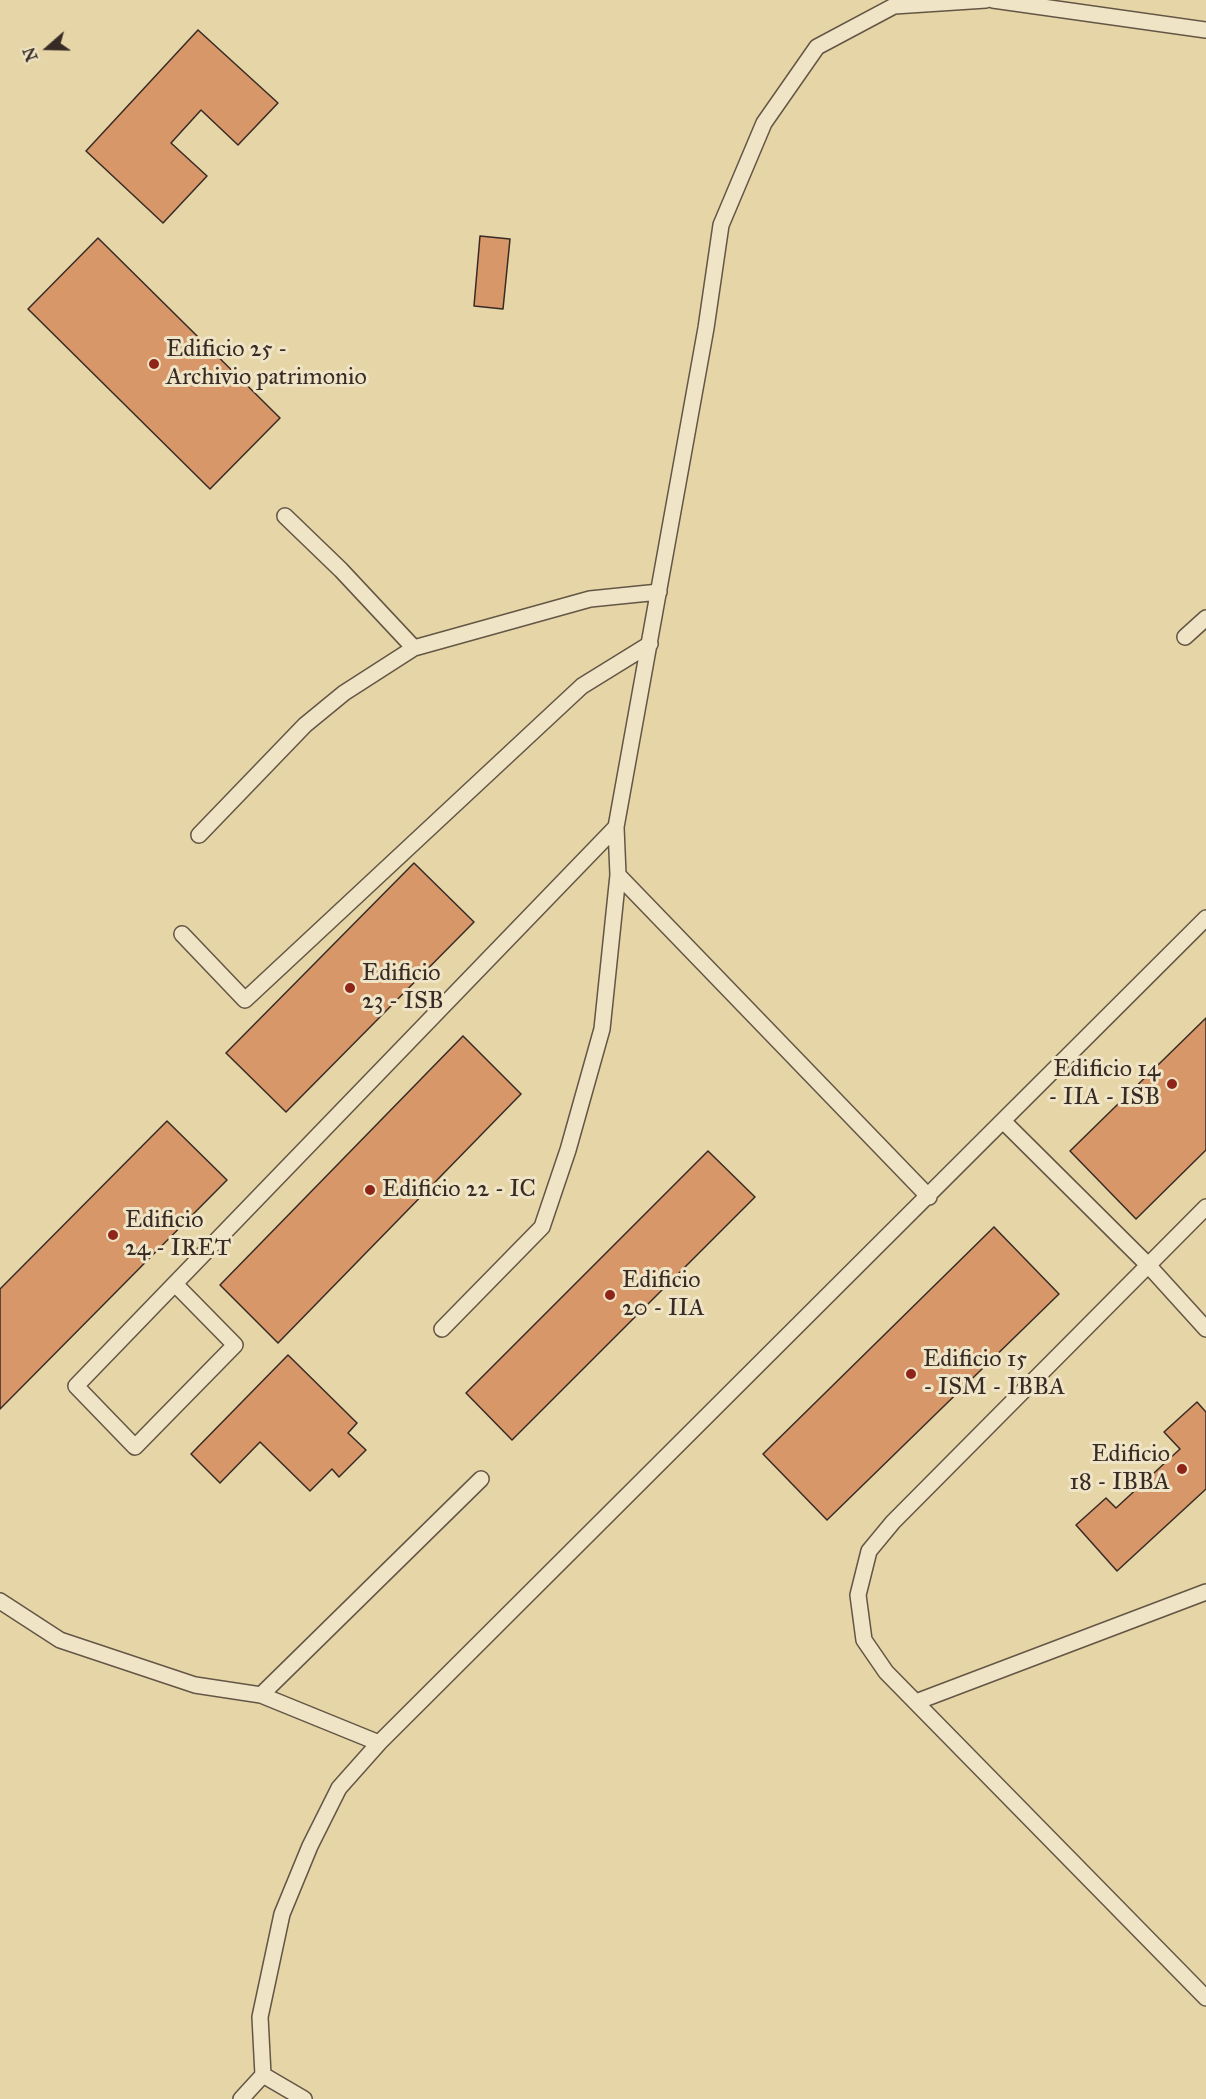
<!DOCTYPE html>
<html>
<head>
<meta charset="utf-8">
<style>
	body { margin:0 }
	#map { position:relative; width:1206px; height:2099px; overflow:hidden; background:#e6d5a6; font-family:"IM FELL Great Primer",serif }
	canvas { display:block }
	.north { position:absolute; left:18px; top:18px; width:60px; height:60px; -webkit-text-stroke:4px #efe4c5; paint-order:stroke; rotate:250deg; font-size:16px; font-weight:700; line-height:24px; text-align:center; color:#382b26 }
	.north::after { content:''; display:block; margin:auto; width:21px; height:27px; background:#382b26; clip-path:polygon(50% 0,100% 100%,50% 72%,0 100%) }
</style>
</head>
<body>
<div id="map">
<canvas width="1206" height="2099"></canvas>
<div class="north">N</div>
</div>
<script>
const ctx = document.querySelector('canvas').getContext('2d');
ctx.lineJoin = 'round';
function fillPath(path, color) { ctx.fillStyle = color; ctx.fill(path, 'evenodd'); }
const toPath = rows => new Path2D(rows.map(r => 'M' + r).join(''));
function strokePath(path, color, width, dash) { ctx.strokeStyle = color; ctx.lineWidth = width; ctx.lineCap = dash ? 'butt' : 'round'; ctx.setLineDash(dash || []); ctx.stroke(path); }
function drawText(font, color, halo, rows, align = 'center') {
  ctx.font = font + ' "IM FELL Great Primer",serif'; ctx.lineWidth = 6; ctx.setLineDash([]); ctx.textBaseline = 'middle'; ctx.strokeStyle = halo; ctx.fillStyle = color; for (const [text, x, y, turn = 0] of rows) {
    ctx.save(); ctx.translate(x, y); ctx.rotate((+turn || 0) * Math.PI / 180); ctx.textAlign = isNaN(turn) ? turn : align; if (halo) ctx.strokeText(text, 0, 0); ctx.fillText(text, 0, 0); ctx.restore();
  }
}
const building = toPath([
	[198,30,278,103,238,145,201,110,171,143,207,176,163,223,86,151,198,30],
	[480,236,510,239,503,309,474,306,480,236],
	[98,238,280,418,210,489,28,309,98,238],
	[414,863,474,922,286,1112,226,1053,414,863],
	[1206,1018,1206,1150,1136,1219,1070,1151,1206,1018],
	[463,1036,521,1094,278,1343,220,1285,463,1036],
	[167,1121,227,1180,0,1409,0,1289,167,1121],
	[708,1151,755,1197,512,1440,466,1393,708,1151],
	[994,1227,1059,1294,827,1520,763,1454,994,1227],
	[288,1355,357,1423,348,1433,366,1450,339,1477,332,1469,310,1491,260,1442,220,1483,191,1454,288,1355],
	[1197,1402,1206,1412,1206,1489,1117,1571,1076,1525,1106,1498,1116,1508,1180,1449,1164,1432,1197,1402]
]);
fillPath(building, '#d79769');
strokePath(building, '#382b26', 1.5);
const service = toPath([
	[993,0,1206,30],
	[285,516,341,570,414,648],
	[1185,637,1206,618],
	[199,835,305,725,344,693,414,648,590,599,659,592],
	[182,934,245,1000,582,686,650,644],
	[1004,1122,1148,1265,1206,1329],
	[929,1197,618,875,616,827,706,328,721,225,764,123,817,47,894,6,986,0],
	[1206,1207,893,1522,869,1551,858,1595,864,1640,886,1672,1206,1998],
	[175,1284,235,1345,135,1447,76,1386,616,827],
	[442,1329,542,1227,568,1150,602,1029,618,875],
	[0,1601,60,1640,195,1685,261,1695],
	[916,1702,1206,1592],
	[379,1743,261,1695,481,1479],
	[263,2075,304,2099],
	[241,2099,263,2075,260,2017,282,1914,310,1846,339,1788,379,1743,1206,918]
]);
strokePath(service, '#645646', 18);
strokePath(service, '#efe4c5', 15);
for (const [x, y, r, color] of [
	[154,364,6,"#8f2418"],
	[350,988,6,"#8f2418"],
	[1172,1084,6,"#8f2418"],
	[370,1190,6,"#8f2418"],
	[113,1235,6,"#8f2418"],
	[610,1295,6,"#8f2418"],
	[911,1374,6,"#8f2418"],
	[1182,1469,6,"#8f2418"]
]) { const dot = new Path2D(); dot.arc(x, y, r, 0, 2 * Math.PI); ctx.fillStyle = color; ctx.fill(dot); strokePath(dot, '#efe4c5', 2); }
drawText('24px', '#382b26', '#efe4c5', [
	["Edificio 25 -",166,350],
	["Archivio patrimonio",166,378],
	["Edificio",362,974],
	["23 - ISB",362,1002],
	["Edificio 14",1160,1070,"right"],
	["- IIA - ISB",1160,1098,"right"],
	["Edificio 22 - IC",382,1190],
	["Edificio",125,1221],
	["24 - IRET",125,1249],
	["Edificio",622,1281],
	["20 - IIA",622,1309],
	["Edificio 15",923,1360],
	["- ISM - IBBA",923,1388],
	["Edificio",1170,1455,"right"],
	["18 - IBBA",1170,1483,"right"]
], 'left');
</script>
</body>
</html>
